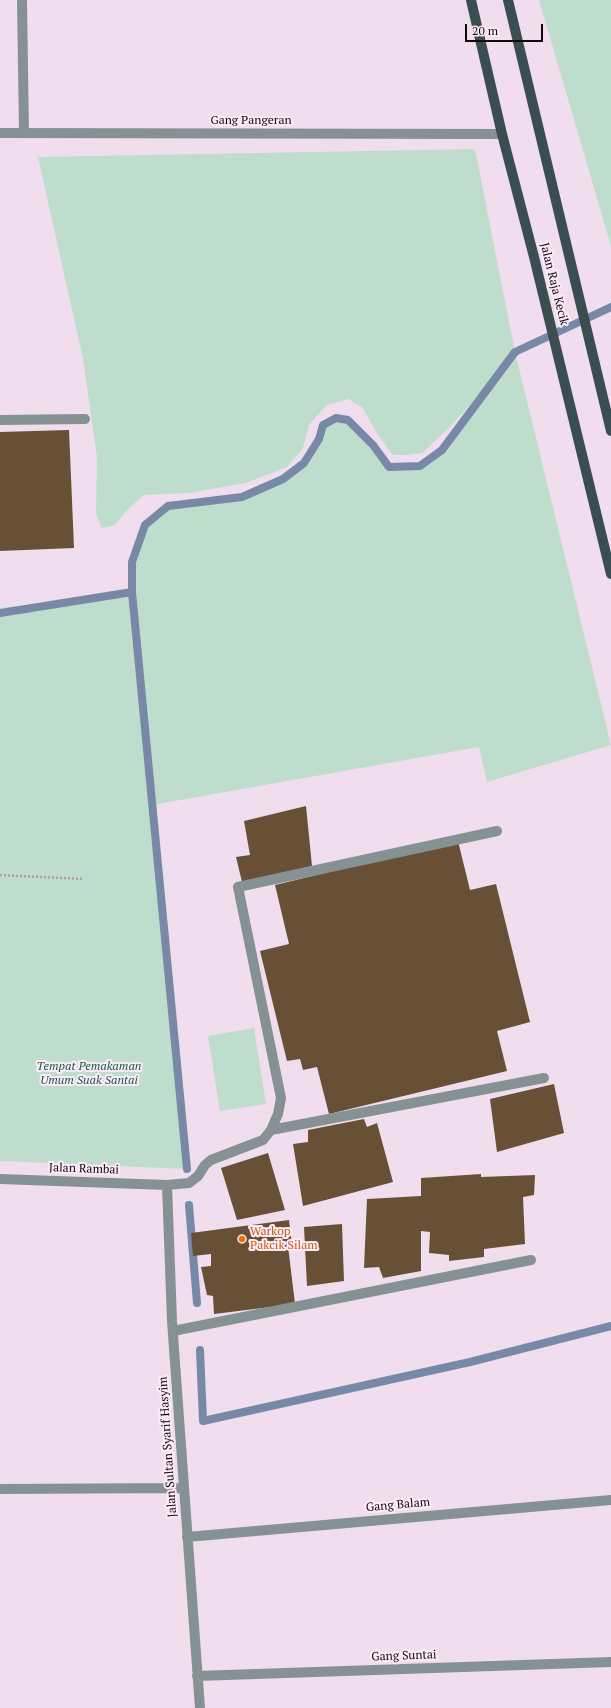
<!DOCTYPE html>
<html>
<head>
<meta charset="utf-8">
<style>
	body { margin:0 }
	#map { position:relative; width:611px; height:1708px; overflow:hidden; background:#f0deef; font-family:"PT Serif",serif }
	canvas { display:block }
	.scale { position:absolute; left:465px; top:24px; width:78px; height:18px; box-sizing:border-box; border:2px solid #100a0f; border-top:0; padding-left:5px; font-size:12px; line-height:14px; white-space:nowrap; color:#100a0f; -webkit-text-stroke:3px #fdebfc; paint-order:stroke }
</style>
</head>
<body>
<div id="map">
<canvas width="611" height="1708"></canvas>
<div class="scale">20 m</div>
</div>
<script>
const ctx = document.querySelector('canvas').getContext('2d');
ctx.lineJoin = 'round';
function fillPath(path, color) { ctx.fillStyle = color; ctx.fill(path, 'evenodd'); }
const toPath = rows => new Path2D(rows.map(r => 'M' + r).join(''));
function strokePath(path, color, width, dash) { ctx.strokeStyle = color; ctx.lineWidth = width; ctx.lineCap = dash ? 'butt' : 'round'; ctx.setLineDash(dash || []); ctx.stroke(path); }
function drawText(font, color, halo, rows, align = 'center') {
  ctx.font = font + ' "PT Serif",serif'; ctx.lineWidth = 4; ctx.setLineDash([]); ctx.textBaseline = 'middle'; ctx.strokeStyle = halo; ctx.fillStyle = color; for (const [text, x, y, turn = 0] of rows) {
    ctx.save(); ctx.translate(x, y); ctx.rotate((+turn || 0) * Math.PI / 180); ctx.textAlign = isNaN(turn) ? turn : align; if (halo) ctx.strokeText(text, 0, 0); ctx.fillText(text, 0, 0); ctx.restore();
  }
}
fillPath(toPath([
	[539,0,611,0,611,246],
	[475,149,515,352,611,745,487,782,479,747,152,805,187,1169,0,1161,0,608,132,592,132,562,145,525,163,510,242,497,283,479,304,463,319,439,323,425,336,418,348,420,373,445,389,467,420,466,442,450,508,362,450,427,422,453,407,455,393,455,378,435,362,407,348,399,327,405,309,425,303,448,287,467,246,483,189,493,144,495,126,511,115,525,102,528,96,514,97,457,83,359,38,157],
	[254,1028,266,1104,220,1111,208,1036]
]), '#bfddcc');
strokePath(toPath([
	[132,592,187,1169],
	[0,613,132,592,132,562,145,525,168,506,242,497,283,479,304,463,319,439,323,425,336,418,348,420,373,445,389,467,420,466,442,450,515,352,611,307],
	[189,1205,197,1303],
	[200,1350,203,1421,470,1362,611,1326]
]), '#7889a8', 8);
fillPath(toPath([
	[69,430,74,548,0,551,0,432],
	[306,806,312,866,242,882,236,857,250,855,244,821],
	[458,841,470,890,496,884,530,1022,497,1031,507,1071,329,1114,317,1067,303,1070,300,1059,287,1061,260,951,289,944,275,885],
	[554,1084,564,1133,497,1152,490,1099],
	[364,1119,367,1127,377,1123,393,1182,303,1206,293,1144,308,1142,308,1130],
	[268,1153,285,1210,237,1220,221,1168],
	[481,1174,481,1177,535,1175,534,1195,523,1197,525,1244,484,1249,484,1257,449,1261,449,1255,429,1253,430,1232,421,1231,421,1271,383,1278,379,1267,364,1268,367,1199,421,1196,421,1178],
	[289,1220,292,1246,288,1246,295,1304,214,1314,213,1296,207,1295,201,1267,211,1266,211,1254,193,1256,191,1233],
	[342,1224,344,1281,307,1286,304,1227]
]), '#685036');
strokePath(toPath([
	[0,875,82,879]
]), '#ac9dab', 2.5, [2, 2]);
strokePath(toPath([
	[22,0,24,133],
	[0,133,502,134],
	[0,420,85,419],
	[271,1130,544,1078],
	[0,1179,167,1185,189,1183,198,1176,205,1165,211,1160,263,1140,271,1130,278,1114,281,1098,238,887,497,831],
	[167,1185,172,1321,200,1708],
	[173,1331,531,1260],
	[0,1489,184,1488],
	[187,1537,611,1500],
	[197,1676,611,1662]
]), '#869194', 10);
strokePath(toPath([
	[471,0,502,134,534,257,611,574],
	[508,0,611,431]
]), '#3a4e52', 10);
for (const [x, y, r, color] of [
	[242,1239,4,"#e8710a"]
]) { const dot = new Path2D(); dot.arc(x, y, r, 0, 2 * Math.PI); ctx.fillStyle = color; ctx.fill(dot); strokePath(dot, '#fdebfc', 1.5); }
drawText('12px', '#100a0f', '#fdebfc', [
	["Gang Pangeran",251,121],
	["Jalan Raja Kecik",554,284,76],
	["Jalan Rambai",84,1169,2],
	["Jalan Sultan Syarif Hasyim",168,1447,-94],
	["Gang Balam",398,1505,-5],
	["Gang Suntai",404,1656,-2]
]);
drawText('italic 12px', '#185a3e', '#fdebfc', [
	["Tempat Pemakaman",89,1067],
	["Umum Suak Santai",89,1081]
]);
drawText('12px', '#c56008', '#fdebfc', [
	["Warkop",250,1232],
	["Pakcik Silam",250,1246]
], 'left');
</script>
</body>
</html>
